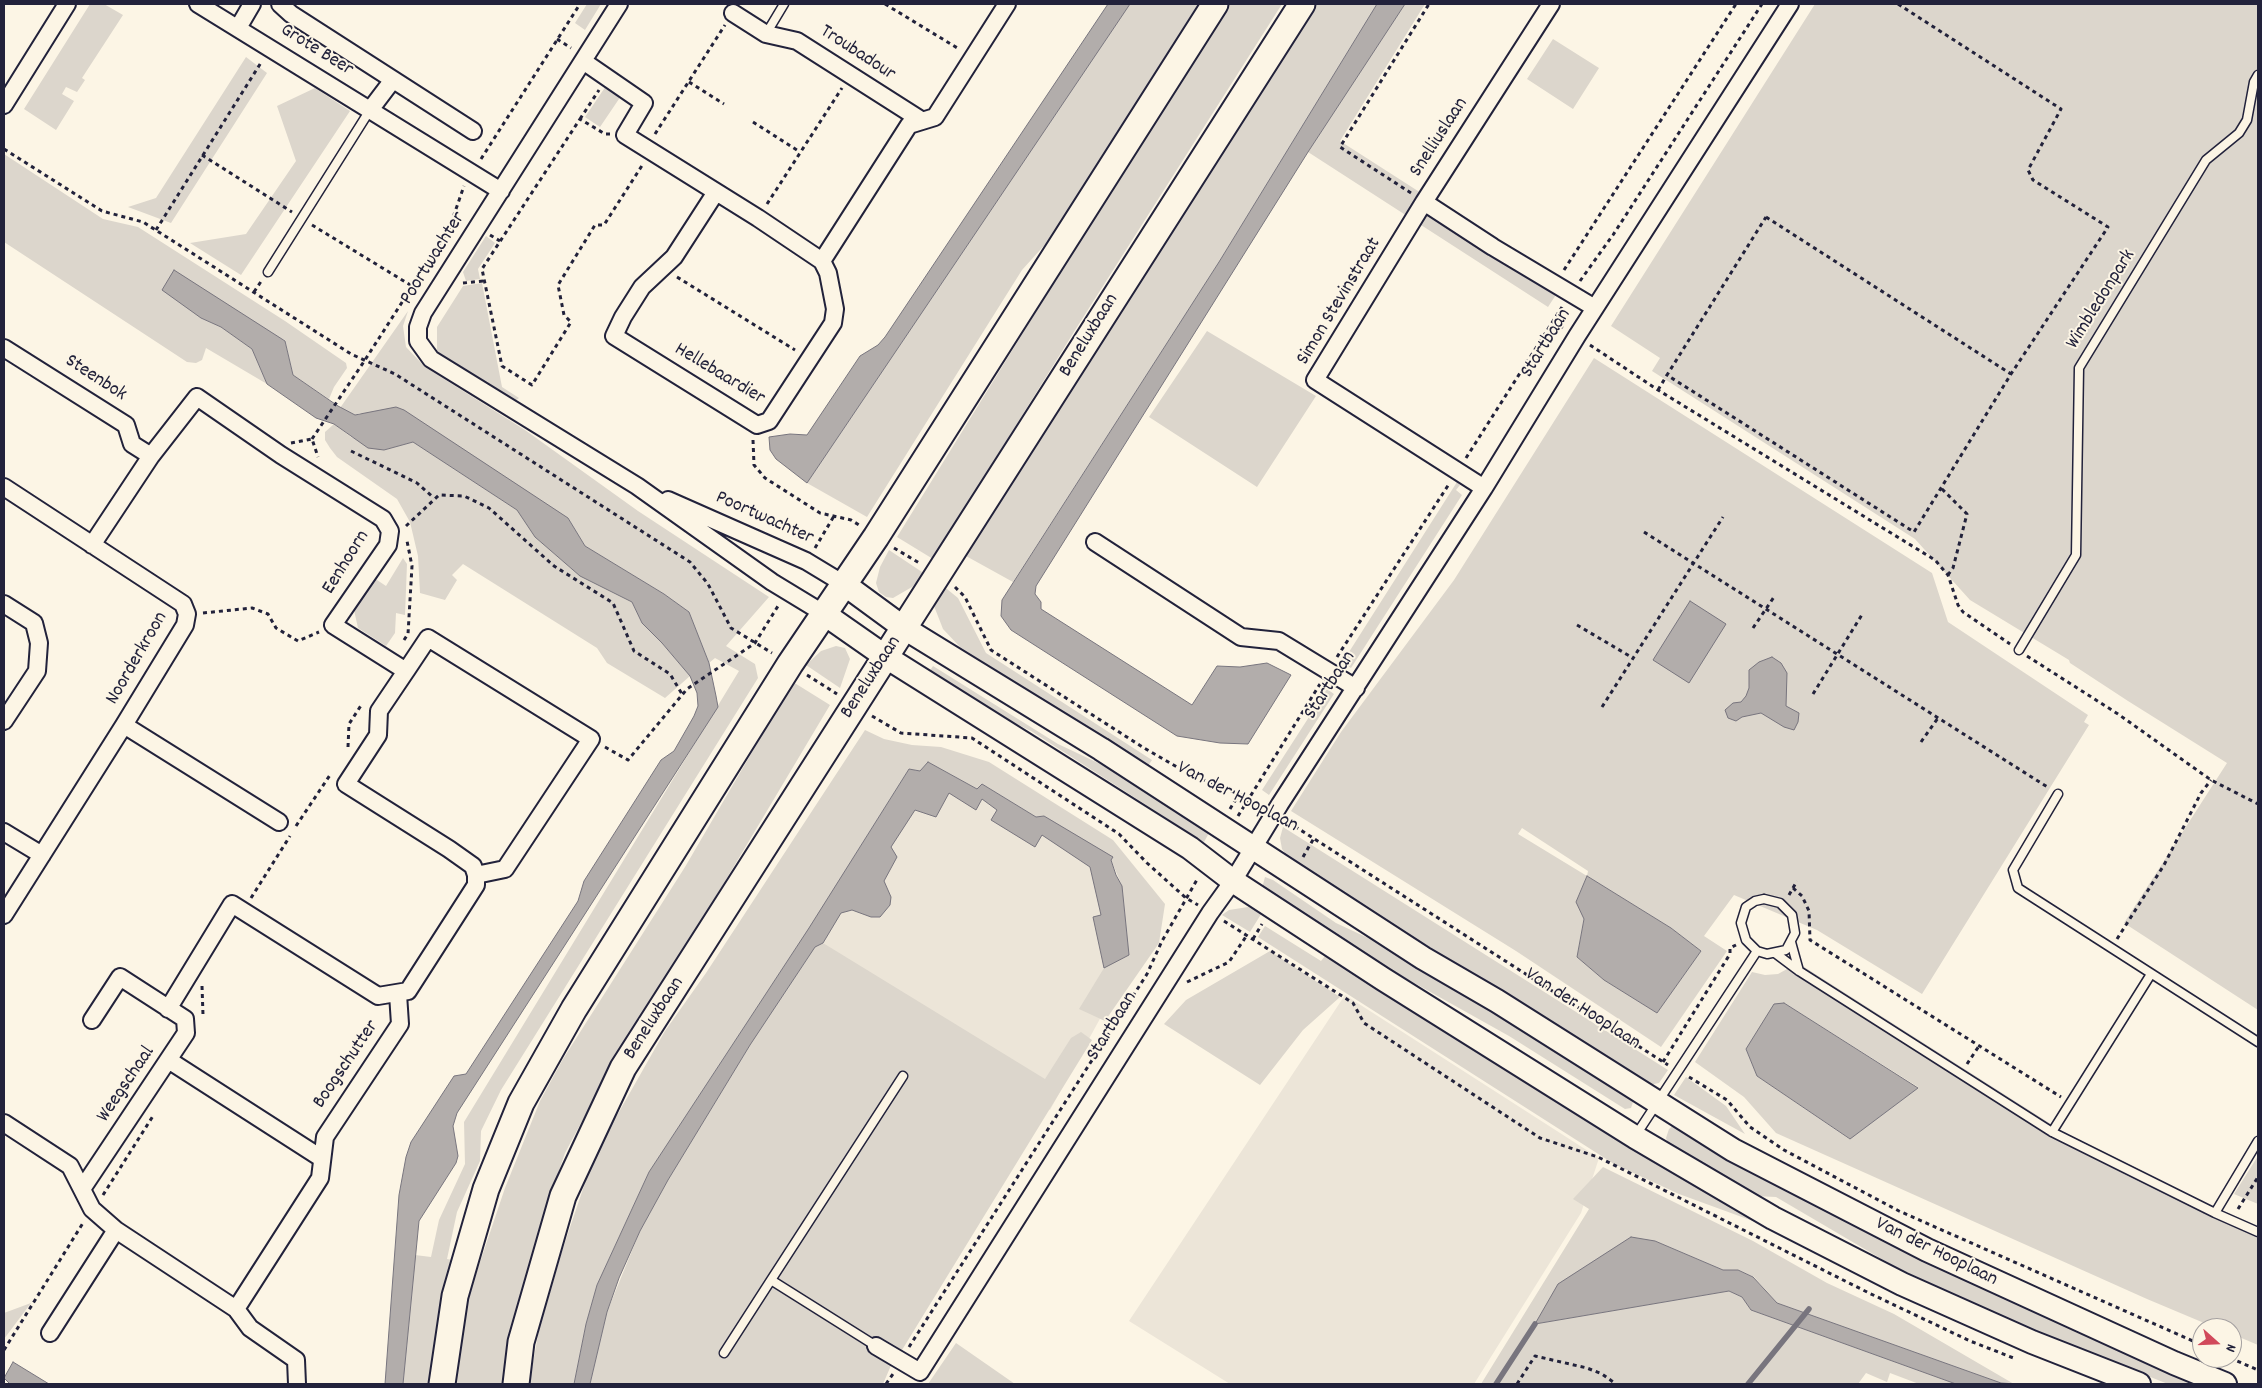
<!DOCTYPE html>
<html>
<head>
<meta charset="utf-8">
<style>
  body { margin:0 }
  #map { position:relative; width:2262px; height:1388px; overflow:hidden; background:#fcf5e5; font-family:Dekko,sans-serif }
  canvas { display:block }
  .frame { position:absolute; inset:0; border:5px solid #22223b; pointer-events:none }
  .north { position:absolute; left:2192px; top:1318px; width:50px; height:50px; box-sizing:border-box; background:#fcf5e5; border:1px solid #a5a1a1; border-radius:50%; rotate:110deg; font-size:14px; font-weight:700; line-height:20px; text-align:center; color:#22223b }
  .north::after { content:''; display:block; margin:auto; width:18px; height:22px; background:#d1495b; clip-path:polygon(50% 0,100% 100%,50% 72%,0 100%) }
</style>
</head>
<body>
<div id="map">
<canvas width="2262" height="1388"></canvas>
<div class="frame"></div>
<div class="north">N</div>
</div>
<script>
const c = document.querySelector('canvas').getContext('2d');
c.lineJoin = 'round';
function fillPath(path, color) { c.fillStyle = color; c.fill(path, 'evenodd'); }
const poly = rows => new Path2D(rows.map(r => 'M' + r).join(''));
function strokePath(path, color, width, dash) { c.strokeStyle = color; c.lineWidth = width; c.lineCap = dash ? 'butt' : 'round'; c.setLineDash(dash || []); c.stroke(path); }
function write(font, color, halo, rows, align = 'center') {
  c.font = font + ' Dekko,sans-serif'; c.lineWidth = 4; c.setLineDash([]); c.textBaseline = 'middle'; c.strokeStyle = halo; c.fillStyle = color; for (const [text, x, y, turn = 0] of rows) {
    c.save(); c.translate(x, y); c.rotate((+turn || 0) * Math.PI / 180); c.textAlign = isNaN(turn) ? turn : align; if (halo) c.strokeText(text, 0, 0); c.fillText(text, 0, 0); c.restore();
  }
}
const built = poly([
  [920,785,1003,797,1159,911,1050,1110,780,935],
  [1345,995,1599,1158,1581,1213,1474,1384,1230,1384,1129,1321]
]);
const green = poly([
  [90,4,104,4,123,15,82,78,85,80,77,92,66,87,62,94,74,101,56,130,24,109],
  [587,4,601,4,585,30,575,23],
  [1130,4,1198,4,1050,239,1022,270,867,517,807,483],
  [1226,4,1282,4,1077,327,933,559,897,537],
  [1313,4,1377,4,1219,262,1013,582,966,556],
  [1405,4,1425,4,1340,141,1563,284,1548,307,1308,152],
  [1815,4,2258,4,2258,1010,2124,923,2227,763,2128,701,2070,663,2069,660,1970,600,1915,539,1652,371,1660,358,1611,326],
  [1553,39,1599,68,1573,109,1527,79],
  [246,57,267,73,171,223,128,207,156,198],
  [606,86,621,96,600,127,585,117],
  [315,88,350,111,241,275,190,243,246,234,296,161,277,106],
  [4,154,103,219,138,227,285,321,346,363,347,368,334,387,329,399,293,375,285,340,201,318,221,327,252,349,267,384,206,348,202,360,196,363,187,362,4,242],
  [486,236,495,243,478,269,480,279,466,281,463,272],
  [482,283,502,387,519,398,515,401,437,351,437,327,463,286],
  [408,311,403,326,406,347,425,367,525,430,638,511,769,597,726,646,755,664,758,678,501,1090,481,1131,480,1161,457,1212,447,1259,457,1261,430,1384,403,1384,415,1255,431,1257,439,1220,465,1164,464,1122,739,671,715,658,709,663,689,612,664,594,585,546,568,518,360,413,355,415,340,408],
  [1207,331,1316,396,1257,487,1149,417],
  [1594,358,1932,573,1948,622,2088,715,2084,722,2089,725,1922,994,1817,930,1734,895,1704,936,1727,951,1661,1047,1516,951,1291,811,1341,732,1454,580],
  [1522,828,1588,871,1587,876,1518,834],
  [1587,876,1671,928,1701,951,1657,1013,1604,980,1577,957,1584,919,1577,902],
  [334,424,351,437,384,450,413,442,517,510,535,537,580,576,632,602,642,623,662,643,690,676,665,698,607,663,597,648,463,564,452,575,457,580,445,600,420,593,418,556,410,522,397,499,337,457,330,448,325,440,325,432],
  [1457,482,1460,485,1456,490,1462,495,1351,668,1342,663],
  [889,550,925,574,912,587,893,598,886,597,879,592,876,583,880,567],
  [403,558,407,564,405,615,396,613,395,633,386,646,358,628,354,610,374,578,386,586],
  [942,585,958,598,986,653,1152,760,1148,766,960,647,943,629,934,606],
  [836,646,845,648,850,659,840,688,806,665,821,651],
  [933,666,1058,744,1113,770,1209,833,1204,842,1031,731,984,708,927,675],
  [793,682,830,705,721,888,615,1059,565,1153,540,1226,511,1344,506,1384,450,1384,462,1323,475,1277,505,1188,540,1101,563,1059,685,867],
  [1327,689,1334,694,1269,795,1262,790],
  [865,730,884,739,912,745,941,747,989,762,1113,840,1165,904,1159,943,1105,1021,1079,1009,1104,968,1129,955,1122,886,1111,860,1044,816,1036,817,982,784,977,789,928,762,920,771,909,769,809,928,649,1172,597,1285,586,1324,574,1384,529,1384,539,1330,563,1248,586,1180,607,1133,665,1031,706,973],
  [1283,827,1668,1070,1659,1083,1649,1085,1290,860,1282,849,1280,838],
  [1265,877,1273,880,1336,923,1411,958,1631,1097,1633,1102,1631,1108,1625,1109,1509,1036,1400,975,1262,888],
  [1248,907,1263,911,1250,932,1222,915,1229,910],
  [1265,926,1321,961,1325,956,1331,959,1335,955,1761,1224,1679,1194,1614,1164,1258,937],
  [823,943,1045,1079,1071,1038,1081,1032,1092,1040,902,1350,884,1339,876,1353,892,1363,883,1384,590,1384,607,1312,640,1231,668,1180,750,1045,815,947],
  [1270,951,1340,997,1303,1030,1260,1085,1164,1024,1186,1000],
  [1798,963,2120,1168,2258,1230,2258,1345,2232,1334,2232,1328,2216,1328,2147,1299,1776,1133,1744,1097,1695,1062,1752,972,1765,975,1778,974],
  [1784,1003,1918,1087,1918,1088,1849,1139,1757,1076,1746,1049],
  [1686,1077,1726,1106,1745,1134,1674,1095],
  [1676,1123,2207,1384,2168,1384,2050,1337,1897,1268,1776,1197,1754,1196,1668,1144,1666,1138,1669,1129],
  [2258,1156,2258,1204,2234,1194],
  [1603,1167,1753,1241,1827,1283,1894,1314,2014,1384,2001,1383,1777,1303,1754,1277,1738,1270,1723,1270,1655,1241,1535,1324,1729,1291,1742,1297,1751,1310,1956,1384,1919,1384,1890,1373,1887,1382,1866,1373,1858,1384,1481,1384,1589,1209,1573,1199],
  [31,1303,4,1339,4,1313],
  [956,1343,1015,1384,928,1384]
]);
const water = poly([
  [1108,4,1130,4,807,483,776,459,770,450,769,437,790,434,807,435,860,356,878,345,885,337,1108,4],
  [1377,4,1405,4,1308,152,1036,586,1035,594,1041,602,1041,609,1192,705,1217,666,1240,667,1267,663,1291,675,1248,744,1220,743,1177,736,1011,630,1001,616,1002,600,1219,262,1377,4],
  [174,270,285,341,293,375,338,406,355,415,396,407,404,410,568,518,585,546,664,594,689,612,709,663,716,696,718,707,457,1113,453,1126,458,1156,456,1163,419,1221,403,1384,385,1384,399,1195,406,1157,411,1142,454,1076,466,1074,578,901,584,881,661,760,674,751,694,716,698,706,697,693,690,676,662,643,642,623,632,602,580,576,535,537,517,510,413,442,384,450,368,448,334,424,316,418,267,384,252,349,221,327,201,318,162,290,174,270],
  [1690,601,1726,624,1689,683,1653,660,1690,601],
  [1772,657,1781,663,1787,673,1786,706,1799,713,1798,722,1794,730,1784,727,1761,713,1742,717,1736,721,1728,718,1725,710,1733,703,1741,702,1746,696,1749,688,1749,670,1759,662,1772,657],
  [928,762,977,789,982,784,1036,817,1044,816,1113,857,1111,860,1116,875,1122,886,1129,955,1104,968,1093,917,1101,915,1090,867,1042,835,1035,847,991,820,997,810,982,799,976,810,949,793,936,817,915,810,891,847,897,857,884,881,891,897,890,905,880,917,871,917,852,910,841,913,823,943,815,947,750,1045,668,1180,640,1231,619,1278,607,1312,590,1384,574,1384,586,1324,597,1285,649,1172,809,928,909,769,920,771,928,762],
  [1587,876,1671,928,1701,951,1657,1013,1604,980,1577,957,1584,919,1576,902,1587,876],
  [1784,1003,1918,1088,1850,1139,1757,1076,1746,1049,1774,1004,1784,1003],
  [1631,1237,1655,1241,1723,1270,1738,1270,1753,1277,1777,1303,2001,1383,2016,1384,1956,1384,1751,1310,1742,1297,1729,1291,1535,1324,1558,1284,1631,1237],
  [13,1362,49,1384,10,1384,4,1378,13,1362]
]);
const stream = poly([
  [1496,1384,1535,1324],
  [1748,1384,1809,1309]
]);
const path = poly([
  [885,4,959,49],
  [1898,4,2061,109,2028,170,2033,180,2108,227,2011,374],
  [557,39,571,48],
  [689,82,724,104],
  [580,119,599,90],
  [753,122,800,152],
  [610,134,605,134,580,119,482,269,502,366,532,385,571,322,564,315,558,285,595,225,604,225,643,164],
  [655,134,725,25],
  [4,149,102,211,143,222,351,354,395,374,690,562,708,584,731,628,772,653],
  [202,155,292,212],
  [481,159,580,4],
  [1411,193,1340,147,1429,4],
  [767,204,842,88],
  [1766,217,2011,374,1914,532,1667,375,1766,217],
  [312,225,412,286],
  [156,230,262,61],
  [490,235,500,241],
  [1564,270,1736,4],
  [677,277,795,350],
  [1580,281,1613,235,1762,4],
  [463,283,484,281],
  [254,292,262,280],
  [1553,321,1563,328],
  [1590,345,1658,390,1935,560,1948,575,1958,605,1963,612,2010,644],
  [1658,390,1667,375],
  [312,439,365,360,449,229,464,186],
  [753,440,754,465,765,478,820,513,851,520,859,525],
  [291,443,312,439,318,457],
  [351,451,417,483,434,498],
  [1466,458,1562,307],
  [1942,489,1967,514,1953,568,1948,575],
  [406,526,439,495,464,496,489,508,554,566,613,603,634,651,670,674,682,694],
  [1644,532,2049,788],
  [815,548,834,516],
  [894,548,921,564],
  [955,587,965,597,991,650,1144,748,1189,774,1239,794,1261,806],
  [203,613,252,608,268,614,276,628,298,641,319,632],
  [1577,625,1633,658],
  [1753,628,1774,597],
  [404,640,408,634,412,566,407,541],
  [2027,656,2118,714,2211,780,2258,804],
  [1337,657,1449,484],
  [807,675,837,694],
  [1813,694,1863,613],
  [1602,707,1723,517],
  [872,716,901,733,972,738,1119,834,1147,863,1186,898,1198,905],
  [1921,742,1938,718],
  [348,747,349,724,362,704],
  [605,747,628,760,687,689,755,643,778,606],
  [1230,809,1239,794],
  [1238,816,1320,684],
  [1288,822,1668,1065],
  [296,826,330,775],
  [1303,857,1314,838],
  [1793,888,1802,896,1809,911,1810,940,2061,1097],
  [1789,895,1797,881],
  [251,898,290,836],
  [1224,921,1353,1003,1364,1023,1540,1138,1598,1157,1869,1293,1970,1341,2016,1359],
  [1253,939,1262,924],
  [2117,939,2164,865,2201,793,2211,780],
  [1187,982,1229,962,1247,935],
  [202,986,203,1015],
  [1663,1062,1730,954,1730,948,1736,945],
  [1967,1064,1979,1046],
  [1689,1077,1727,1100,1750,1127,1784,1150,1899,1211,2202,1345],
  [103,1195,153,1116],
  [2238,1209,2258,1177],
  [909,1347,1147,974,1162,941,1198,878],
  [4,1350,83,1223],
  [2230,1358,2258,1370],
  [886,1384,893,1374],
  [1517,1384,1535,1356,1587,1368,1602,1374,1616,1384]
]);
const lane = poly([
  [766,34,784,4],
  [268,272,370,110],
  [2019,650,2076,555,2079,368,2206,160,2239,133,2247,120,2254,82,2258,75],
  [2058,794,2013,870,2018,888,2258,1042],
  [1764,899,1780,903,1792,915,1795,933,1786,950,1767,954,1757,951,1746,940,1741,923,1746,907,1755,901,1764,899],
  [1791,942,1799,971],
  [1775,953,1799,971,2052,1132,2215,1213,2258,1232],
  [2052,1132,2151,974],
  [1636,1135,1757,951],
  [2215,1213,2258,1141],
  [771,1280,903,1076],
  [724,1353,771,1280,876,1346]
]);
const street = poly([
  [198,4,501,191],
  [280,4,291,14,473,131],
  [619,4,423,313,418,327,418,341,431,359,637,486,772,582,823,613],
  [1551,4,1424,202,1493,247,1595,308],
  [733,13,766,34,797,41,921,120],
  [238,28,252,4],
  [583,61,644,103,625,135,758,218,822,261,828,273,835,309,833,323,769,421,757,425,614,336,623,317,642,287,674,257,716,192],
  [4,105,67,4],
  [370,110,392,81],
  [1424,202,1315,380,1484,488],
  [822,261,909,125,935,117,1007,4],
  [4,348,126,425,132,444,151,456],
  [4,487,183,604,187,614,185,625,124,725,4,915],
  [668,500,806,561,844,584],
  [1095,542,1241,637,1279,641,1356,688],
  [92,545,151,456,197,397,281,455,383,519,390,531,388,545,333,625,406,671,428,638,591,739,505,869,476,875,476,885,408,991,378,996,232,904,168,1009],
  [4,604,34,623,39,643,37,671,4,721],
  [406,671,379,711,378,735,346,784,449,849,473,866,476,875],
  [124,725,279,822],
  [4,832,42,855],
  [170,1061,321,1158],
  [4,1123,70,1166,92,1209,116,1230,236,1309,250,1328,296,1360,297,1384],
  [82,1189,186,1033,185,1019,120,977,92,1020],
  [236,1309,320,1178,325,1137,400,1024,398,994],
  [50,1333,116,1230],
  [876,1346,920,1372,1210,913,1233,881,1280,804,1484,488,1577,336,1790,4]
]);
const secondary = poly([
  [844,584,904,628,1101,749,1423,958,1497,1001,1733,1150,1927,1250,2174,1363,2225,1384],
  [823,613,886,657,1190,848,1233,881,1383,979,1635,1137,1773,1218,1902,1284,2032,1342,2139,1384]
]);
const primary = poly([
  [442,1384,455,1296,486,1189,521,1103,574,1009,790,664,876,537,1215,4],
  [516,1384,521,1342,563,1196,623,1068,1302,4]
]);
const streetNames = [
  ["Grote Beer",316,51,32],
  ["Troubadour",857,54,33],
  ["Snelliuslaan",1440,138,-57],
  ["Poortwachter",434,259,-58],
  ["Wimbledonpark",2102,300,-58],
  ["Simon Stevinstraat",1340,302,-59],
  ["Beneluxbaan",1090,336,-58],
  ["Startbaan",1547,344,-58],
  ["Hellebaardier",719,375,31],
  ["Steenbok",95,379,33],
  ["Poortwachter",764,519,24],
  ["Eenhoorn",347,563,-58],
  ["Noorderkroon",138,659,-60],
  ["Beneluxbaan",872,678,-57],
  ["Startbaan",1331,686,-57],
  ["Van der Hooplaan",1237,798,27],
  ["Van der Hooplaan",1582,1010,33],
  ["Beneluxbaan",655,1019,-57],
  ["Startbaan",1113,1027,-58],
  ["Boogschutter",347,1065,-56],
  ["Weegschaal",127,1085,-56],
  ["Van der Hooplaan",1936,1253,26]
];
fillPath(built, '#ece5d8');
fillPath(green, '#dcd6cc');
fillPath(water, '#b2adab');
strokePath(water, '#78757e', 1);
strokePath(stream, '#78757e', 5.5);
strokePath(lane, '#22223b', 11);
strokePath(street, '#22223b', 20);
strokePath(secondary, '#22223b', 26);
strokePath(primary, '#22223b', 29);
strokePath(path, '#22223b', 3, [4, 4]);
strokePath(lane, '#fcf5e5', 8);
strokePath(street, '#fcf5e5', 16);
strokePath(secondary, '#fcf5e5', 22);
strokePath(primary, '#fcf5e5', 25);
write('20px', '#22223b', '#fcf5e5', streetNames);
</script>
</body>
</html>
